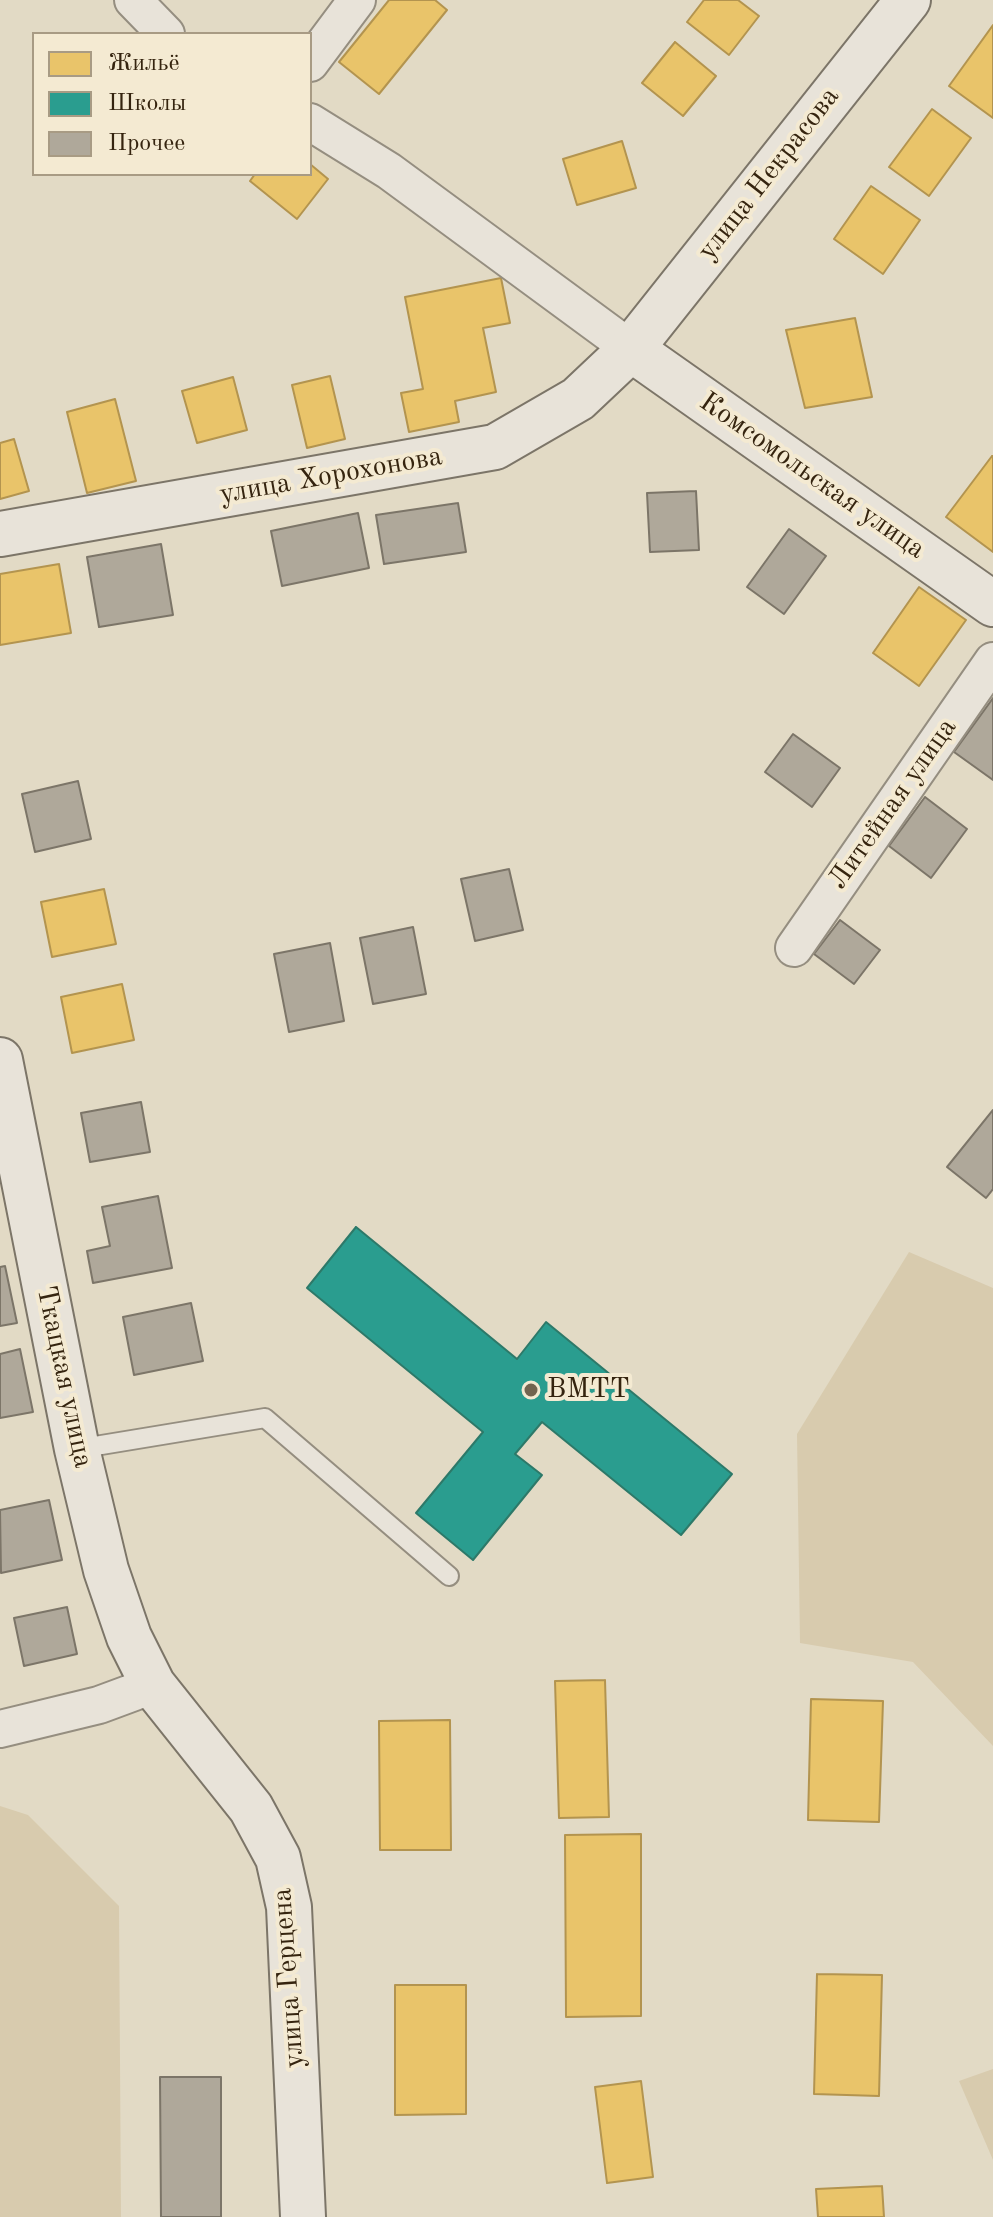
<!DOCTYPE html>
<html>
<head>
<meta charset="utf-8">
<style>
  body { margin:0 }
  #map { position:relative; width:993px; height:2217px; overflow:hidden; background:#e2dac5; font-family:"Old Standard TT",serif }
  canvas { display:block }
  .legend { position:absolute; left:32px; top:32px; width:280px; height:144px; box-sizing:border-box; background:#f4ead2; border:2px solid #a89b84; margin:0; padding:10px 14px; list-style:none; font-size:24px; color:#35240f }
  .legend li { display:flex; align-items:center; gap:16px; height:40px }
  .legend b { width:40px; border:2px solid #a89b84 }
</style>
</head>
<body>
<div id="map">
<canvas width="993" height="2217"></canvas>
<ul class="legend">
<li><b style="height:22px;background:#e9c46a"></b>Жильё</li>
<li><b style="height:22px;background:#2a9d8f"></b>Школы</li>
<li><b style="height:22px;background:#afa89a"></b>Прочее</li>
</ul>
</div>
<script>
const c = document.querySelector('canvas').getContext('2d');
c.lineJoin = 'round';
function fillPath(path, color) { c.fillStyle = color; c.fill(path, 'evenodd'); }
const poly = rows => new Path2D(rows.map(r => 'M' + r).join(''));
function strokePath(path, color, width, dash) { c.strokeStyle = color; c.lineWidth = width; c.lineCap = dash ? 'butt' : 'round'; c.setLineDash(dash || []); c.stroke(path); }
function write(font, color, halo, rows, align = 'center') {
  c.font = font + ' "Old Standard TT",serif'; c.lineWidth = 8; c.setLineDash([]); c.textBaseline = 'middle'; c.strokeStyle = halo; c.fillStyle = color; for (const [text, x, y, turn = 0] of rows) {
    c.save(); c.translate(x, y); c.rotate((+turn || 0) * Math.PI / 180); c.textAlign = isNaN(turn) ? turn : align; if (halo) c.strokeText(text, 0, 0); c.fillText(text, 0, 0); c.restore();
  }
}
const green = poly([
  [909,1252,993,1288,993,1746,913,1662,800,1643,797,1434],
  [0,1806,28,1815,119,1906,121,2217,0,2217],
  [993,2069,993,2160,959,2081]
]);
const homes = poly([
  [389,0,435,0,447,10,379,94,339,62,389,0],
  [704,0,738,0,759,16,729,55,687,22,704,0],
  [993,25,993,118,949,86,993,25],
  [675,42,716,76,683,116,642,83,675,42],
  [932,109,971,138,929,196,889,167,932,109],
  [622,141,636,188,577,205,563,159,622,141],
  [310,164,328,179,297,219,250,181,255,174,310,174,310,164],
  [871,186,920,220,883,274,834,239,871,186],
  [501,278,510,323,483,328,496,392,455,401,459,422,409,432,401,393,423,389,405,297,501,278],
  [855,318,872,397,805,408,786,330,855,318],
  [330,376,345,439,307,448,292,385,330,376],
  [233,377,247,430,197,443,182,391,233,377],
  [115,399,136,481,87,493,67,412,115,399],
  [14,439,29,491,0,499,0,443,14,439],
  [992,456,993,456,993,552,946,517,992,456],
  [59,564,71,633,0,645,0,574,59,564],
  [919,587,966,620,919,686,873,653,919,587],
  [104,889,116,944,52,957,41,902,104,889],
  [122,984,134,1040,72,1053,61,997,122,984],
  [605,1680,609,1817,559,1818,555,1681,605,1680],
  [811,1699,883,1701,879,1822,808,1820,811,1699],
  [450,1720,451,1850,380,1850,379,1721,450,1720],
  [641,1834,641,2016,566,2017,565,1835,641,1834],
  [817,1974,882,1975,879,2096,814,2094,817,1974],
  [395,1985,466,1985,466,2114,395,2115,395,1985],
  [641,2081,653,2177,607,2183,595,2087,641,2081],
  [882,2186,884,2217,818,2217,816,2189,882,2186]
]);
const schools = poly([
  [356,1227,517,1359,546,1322,732,1474,681,1535,542,1422,515,1454,542,1475,473,1560,416,1513,483,1432,307,1288,356,1227]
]);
const building = poly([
  [696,491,699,550,650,552,647,493,696,491],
  [458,503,466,552,384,564,376,515,458,503],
  [358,513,369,568,282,586,271,531,358,513],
  [789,529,826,556,784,614,747,587,789,529],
  [161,544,173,615,99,627,87,557,161,544],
  [993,698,993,780,954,752,993,698],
  [793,734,840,768,812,807,765,772,793,734],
  [78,781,91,839,35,852,22,794,78,781],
  [925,797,967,829,931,878,889,846,925,797],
  [509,869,523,930,475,941,461,879,509,869],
  [840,920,880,950,854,984,814,954,840,920],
  [413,927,426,994,373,1004,360,938,413,927],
  [330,943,344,1021,289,1032,274,954,330,943],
  [141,1102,150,1152,90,1162,81,1113,141,1102],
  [993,1110,993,1189,986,1198,947,1167,993,1110],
  [158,1196,172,1268,93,1283,87,1251,110,1246,102,1207,158,1196],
  [5,1266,17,1323,0,1326,0,1267,5,1266],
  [191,1303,203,1361,134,1375,123,1317,191,1303],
  [20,1349,33,1412,0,1418,0,1354,20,1349],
  [49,1500,62,1560,1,1573,0,1510,49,1500],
  [67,1607,77,1654,24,1666,14,1618,67,1607],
  [160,2077,221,2077,221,2217,161,2217,160,2077]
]);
const lane = poly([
  [77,1449,265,1418,449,1576]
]);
const street = poly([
  [133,0,166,34],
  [310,63,357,0],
  [310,122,389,171,631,349],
  [794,948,993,661],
  [0,1729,99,1705,153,1685]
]);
const secondary = poly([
  [631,349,993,604],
  [0,534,495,447,578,399,631,349,908,0],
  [0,1060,77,1449,106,1570,129,1637,153,1685,251,1808,278,1858,289,1907,303,2217]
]);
const markers = [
  [531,1390,8,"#72644f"]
];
const streetNames = [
  ["улица Некрасова",769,174,-52],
  ["улица Хорохонова",331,476,-10],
  ["Комсомольская улица",812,476,35],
  ["Литейная улица",893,804,-55],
  ["Ткацкая улица",64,1377,78],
  ["улица Герцена",289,1978,-94]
];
const poiNames = [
  ["ВМТТ",547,1390]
];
fillPath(green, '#d8cbae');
fillPath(homes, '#e9c46a');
strokePath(homes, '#b3944f', 2);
fillPath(schools, '#2a9d8f');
strokePath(schools, '#2d7969', 2);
fillPath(building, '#afa89a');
strokePath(building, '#7c7568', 2);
strokePath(lane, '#958e80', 22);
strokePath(street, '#958e80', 40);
strokePath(secondary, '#7c7568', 48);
strokePath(lane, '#e8e3d9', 18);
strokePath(street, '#e8e3d9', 36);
strokePath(secondary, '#e8e3d9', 44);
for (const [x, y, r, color] of markers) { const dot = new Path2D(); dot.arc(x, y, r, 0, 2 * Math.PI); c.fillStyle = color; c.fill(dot); strokePath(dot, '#f4ead2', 3); }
write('28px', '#35240f', '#f4ead2', streetNames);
write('28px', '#35240f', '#f4ead2', poiNames, 'left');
</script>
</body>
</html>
